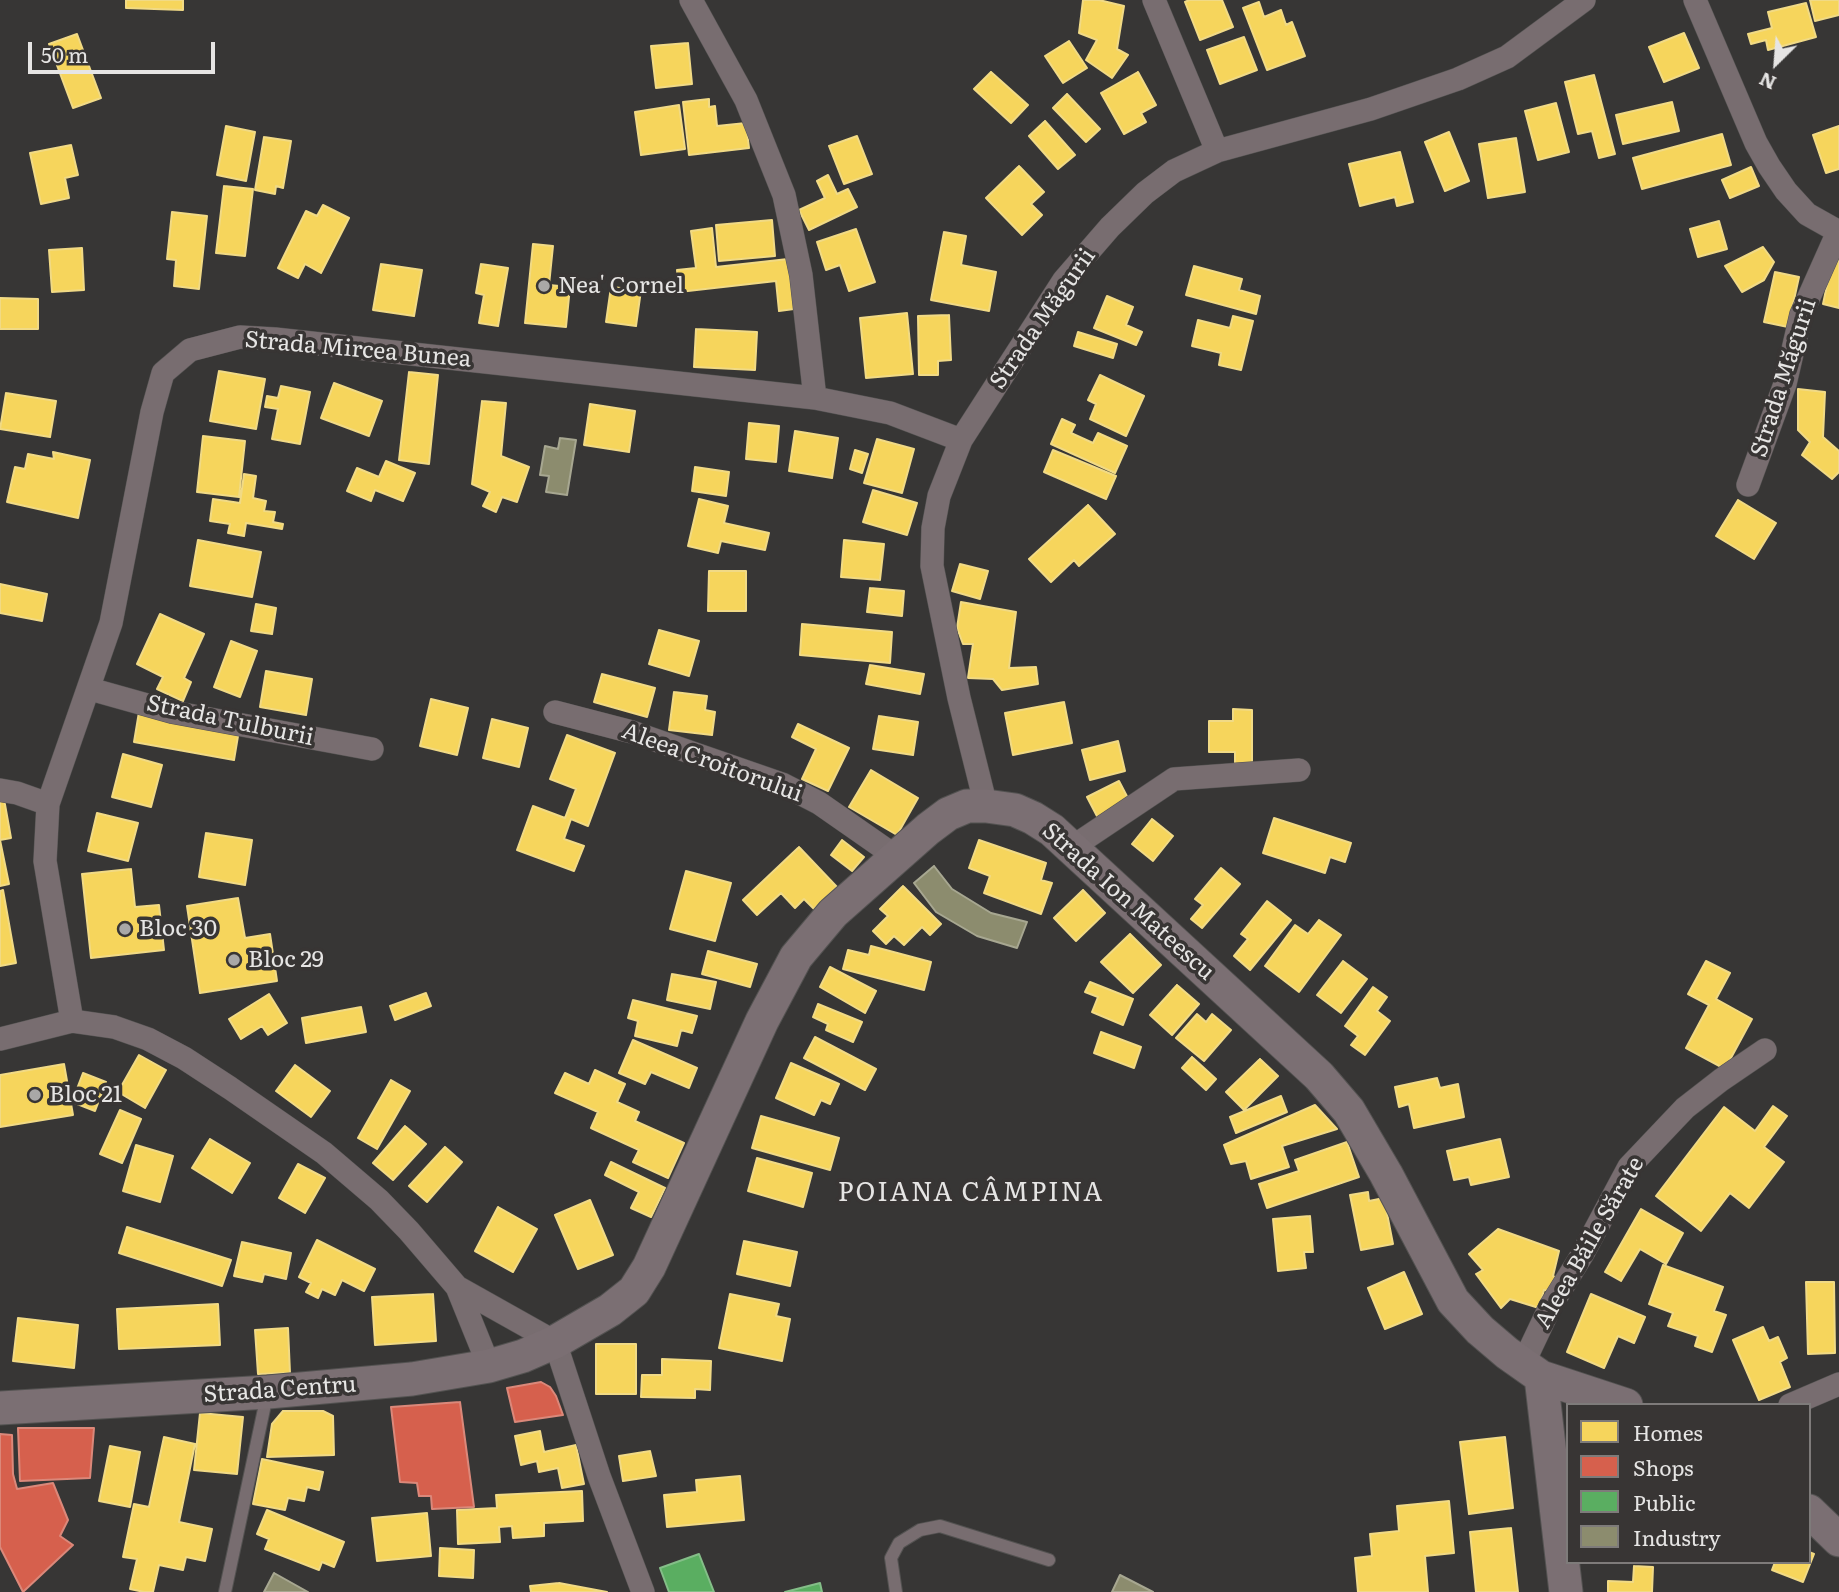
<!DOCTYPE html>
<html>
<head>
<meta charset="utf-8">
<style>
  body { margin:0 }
  #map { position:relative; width:1839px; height:1592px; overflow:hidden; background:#373635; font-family:Literata,serif }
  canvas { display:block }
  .legend { position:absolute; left:1566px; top:1403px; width:245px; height:161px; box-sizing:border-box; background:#383534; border:2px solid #7e7b7a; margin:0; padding:9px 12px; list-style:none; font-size:21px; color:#e6e5e4 }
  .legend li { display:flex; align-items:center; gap:14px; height:35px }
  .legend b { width:35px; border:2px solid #7e7b7a }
  .north { position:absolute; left:1741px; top:28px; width:70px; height:70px; -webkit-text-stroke:5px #383534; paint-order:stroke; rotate:205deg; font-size:19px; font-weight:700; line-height:28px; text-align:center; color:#e6e5e4 }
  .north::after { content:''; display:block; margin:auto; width:24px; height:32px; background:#e6e5e4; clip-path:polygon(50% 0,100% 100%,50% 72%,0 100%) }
  .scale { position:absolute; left:28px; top:42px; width:187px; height:32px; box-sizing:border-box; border:4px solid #e6e5e4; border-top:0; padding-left:9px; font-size:21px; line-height:24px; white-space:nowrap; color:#e6e5e4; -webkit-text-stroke:5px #383534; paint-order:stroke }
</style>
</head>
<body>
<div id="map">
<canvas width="1839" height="1592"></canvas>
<ul class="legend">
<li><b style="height:19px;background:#f6d55c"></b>Homes</li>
<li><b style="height:19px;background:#d6604d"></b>Shops</li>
<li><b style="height:19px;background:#5aae61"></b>Public</li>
<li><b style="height:19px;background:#8c8c6e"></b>Industry</li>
</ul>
<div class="north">N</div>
<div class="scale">50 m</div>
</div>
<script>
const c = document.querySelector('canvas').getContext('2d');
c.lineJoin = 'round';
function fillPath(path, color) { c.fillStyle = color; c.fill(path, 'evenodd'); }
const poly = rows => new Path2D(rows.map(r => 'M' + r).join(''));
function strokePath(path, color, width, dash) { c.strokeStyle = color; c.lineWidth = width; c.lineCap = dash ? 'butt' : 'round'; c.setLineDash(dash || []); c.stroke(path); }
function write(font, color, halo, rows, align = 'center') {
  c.font = font + ' Literata,serif'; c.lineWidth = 7; c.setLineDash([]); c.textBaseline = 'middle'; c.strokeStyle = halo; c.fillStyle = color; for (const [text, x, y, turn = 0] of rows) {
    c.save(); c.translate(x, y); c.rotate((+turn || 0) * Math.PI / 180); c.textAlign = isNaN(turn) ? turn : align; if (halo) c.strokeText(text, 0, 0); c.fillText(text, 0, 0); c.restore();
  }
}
const homes = poly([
  [126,0,183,0,183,10,126,8,126,0],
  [1083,0,1099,0,1124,6,1117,49,1128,55,1112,78,1086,60,1097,40,1079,33,1083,0],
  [1189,0,1222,0,1233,27,1200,40,1185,2,1189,0],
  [1810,0,1839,0,1839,15,1815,21,1810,0],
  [1259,2,1264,17,1281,10,1286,25,1292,22,1305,56,1267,70,1243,8,1259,2],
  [1806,3,1816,37,1768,50,1766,40,1751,44,1748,34,1772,28,1768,12,1806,3],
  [1684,33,1699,68,1664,82,1649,47,1684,33],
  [77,34,101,98,73,108,49,44,77,34],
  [1244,37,1257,70,1220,84,1207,50,1244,37],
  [1069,41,1087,68,1063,83,1045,56,1069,41],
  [688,43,692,84,656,88,651,46,688,43],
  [991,72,1028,105,1011,123,974,89,991,72],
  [1138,72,1156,105,1141,113,1146,122,1124,134,1101,93,1138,72],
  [1594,75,1615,154,1599,158,1592,131,1578,134,1565,82,1594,75],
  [1067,94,1100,129,1086,142,1053,108,1067,94],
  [709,99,709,107,715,106,717,126,746,123,749,148,689,155,683,102,709,99],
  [1672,102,1679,131,1623,144,1616,115,1672,102],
  [1556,103,1569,152,1538,160,1525,111,1556,103],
  [679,105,685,149,641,155,635,112,679,105],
  [1045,121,1075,155,1058,169,1029,136,1045,121],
  [226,126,255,132,246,181,217,175,226,126],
  [1839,126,1839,169,1826,173,1813,135,1839,126],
  [1449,132,1469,181,1445,191,1425,142,1449,132],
  [1722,134,1731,165,1642,189,1633,158,1722,134],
  [857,136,872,174,844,184,829,146,857,136],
  [264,137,291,141,283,188,276,186,275,194,255,190,264,137],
  [1516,138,1525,192,1488,198,1479,144,1516,138],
  [71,145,78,175,65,178,69,198,41,204,30,153,71,145],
  [1400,152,1413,202,1397,206,1395,197,1360,206,1349,164,1400,152],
  [1019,166,1044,192,1031,204,1042,215,1022,235,986,198,1019,166],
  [1751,167,1759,186,1730,198,1722,180,1751,167],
  [828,175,837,194,848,189,857,207,809,230,799,210,825,198,817,181,828,175],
  [224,186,253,189,245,256,216,253,224,186],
  [323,205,349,218,321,273,305,264,298,278,278,268,306,211,317,216,323,205],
  [172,212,207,216,199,289,174,286,176,260,167,259,172,212],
  [772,220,775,256,719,261,716,225,772,220],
  [1719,221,1727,249,1698,257,1690,229,1719,221],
  [712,228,716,267,788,259,794,309,779,311,776,281,679,292,677,270,696,268,691,231,712,228],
  [856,229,875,282,849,291,840,265,826,270,817,242,856,229],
  [944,232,966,236,961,265,996,272,989,311,931,300,944,232],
  [533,244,553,246,549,285,570,287,566,327,525,323,533,244],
  [1763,247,1774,262,1764,280,1742,292,1725,266,1763,247],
  [82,248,84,290,52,292,49,250,82,248],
  [1834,252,1839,253,1839,308,1823,304,1834,252],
  [381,264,422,270,414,316,373,310,381,264],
  [481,264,508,268,498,326,479,323,484,295,476,293,481,264],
  [1194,266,1242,279,1239,290,1260,296,1256,314,1186,295,1194,266],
  [1775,272,1799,277,1788,327,1764,322,1775,272],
  [611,287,641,290,636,326,606,322,611,287],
  [1107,296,1133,307,1126,325,1142,332,1136,345,1094,328,1107,296],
  [0,298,38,299,38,329,0,329,0,298],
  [907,313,913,374,866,378,860,318,907,313],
  [949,315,951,360,938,361,938,375,919,375,918,316,949,315],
  [1233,316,1253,321,1241,370,1219,365,1221,353,1192,346,1198,320,1230,328,1233,316],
  [696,329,757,332,755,370,694,367,696,329],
  [1078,332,1117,344,1113,358,1074,346,1078,332],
  [219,371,265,379,256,429,210,421,219,371],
  [409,372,438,375,429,464,399,460,409,372],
  [1100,375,1144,396,1126,436,1090,419,1096,404,1088,400,1100,375],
  [334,383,382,401,369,436,321,418,334,383],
  [281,386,310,392,300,444,272,439,278,409,265,407,267,396,278,398,281,386],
  [1798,389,1825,392,1823,437,1839,451,1839,472,1832,479,1802,455,1810,442,1798,430,1798,389],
  [6,393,56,401,50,437,0,429,6,393],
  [482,401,506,403,501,456,529,467,517,502,502,497,496,512,483,506,490,492,472,484,482,401],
  [590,404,635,411,629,452,584,445,590,404],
  [1062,419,1075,425,1071,433,1093,443,1098,433,1127,446,1115,473,1051,444,1062,419],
  [749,423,779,426,776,462,746,459,749,423],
  [795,431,838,438,832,478,789,471,795,431],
  [203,436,245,441,239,497,197,492,203,436],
  [877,439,914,449,902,493,864,483,877,439],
  [855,450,868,454,862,473,850,469,855,450],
  [1053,450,1116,476,1106,499,1044,472,1053,450],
  [53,452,90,460,78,518,7,502,15,467,25,469,28,454,54,459,53,452],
  [386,461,415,473,403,501,375,490,371,501,347,491,357,468,379,477,386,461],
  [695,467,729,472,726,496,692,491,695,467],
  [244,474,256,476,253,498,266,501,264,511,275,512,273,522,283,524,282,529,246,523,244,536,228,533,230,524,210,521,213,499,240,503,244,474],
  [873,490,917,503,907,535,863,522,873,490],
  [699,499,728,506,724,523,769,533,765,550,721,541,718,553,688,546,699,499],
  [1738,500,1776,523,1754,559,1716,536,1738,500],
  [1088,505,1115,534,1079,566,1074,560,1051,582,1029,559,1088,505],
  [198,540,261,552,252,597,190,586,198,540],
  [844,540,884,544,880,580,841,577,844,540],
  [960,564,988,571,980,599,952,591,960,564],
  [709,571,746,571,746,611,708,611,709,571],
  [0,584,47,594,42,621,0,613,0,584],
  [870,588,904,591,902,616,867,612,870,588],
  [961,602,1016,612,1009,668,1036,667,1038,684,1002,690,993,679,968,678,973,644,963,644,957,628,961,602],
  [256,604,276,608,272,634,251,631,256,604],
  [160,614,204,634,184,678,191,682,183,701,157,689,163,677,137,664,160,614],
  [802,624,892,632,890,663,800,655,802,624],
  [659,630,699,641,689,676,649,664,659,630],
  [231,641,257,651,240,697,214,687,231,641],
  [870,665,924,674,920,694,866,684,870,665],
  [266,671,312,679,306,715,260,707,266,671],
  [602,674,655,688,647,717,594,702,602,674],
  [674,692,707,696,705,710,715,712,712,735,669,730,674,692],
  [431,699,468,708,457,755,420,746,431,699],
  [1064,702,1072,743,1013,755,1005,713,1064,702],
  [1233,709,1252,710,1252,766,1235,766,1235,752,1209,752,1209,721,1233,721,1233,709],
  [139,712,239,730,234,760,134,742,139,712],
  [879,716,918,722,913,755,873,749,879,716],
  [492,719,528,728,519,767,483,758,492,719],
  [798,724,849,748,828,791,802,779,816,749,792,737,798,724],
  [567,735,615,753,588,826,571,819,564,839,584,846,574,871,517,850,533,806,565,818,576,789,550,779,567,735],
  [1118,741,1125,771,1090,780,1082,750,1118,741],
  [123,754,162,765,151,807,112,797,123,754],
  [871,770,918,798,897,835,849,807,871,770],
  [1119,781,1131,804,1099,820,1087,797,1119,781],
  [4,799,11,838,0,840,9,884,0,886,0,800,4,799],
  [97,813,138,823,128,861,88,851,97,813],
  [1274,818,1351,843,1345,862,1330,857,1325,873,1263,853,1274,818],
  [1152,819,1173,836,1153,861,1132,844,1152,819],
  [206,833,252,840,245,885,199,877,206,833],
  [842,840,864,857,852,871,831,855,842,840],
  [979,840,1046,863,1041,880,1052,883,1041,914,984,893,990,876,969,868,979,840],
  [799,847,837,887,814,909,804,899,795,908,781,893,757,915,743,900,799,847],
  [1221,868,1240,884,1202,928,1191,919,1203,905,1195,899,1221,868],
  [131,869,135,907,159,905,164,950,91,958,82,874,131,869],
  [686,871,731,883,715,941,670,929,686,871],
  [903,886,941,924,930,935,922,927,904,945,894,936,886,944,873,931,888,916,880,909,903,886],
  [3,890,16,963,0,966,0,891,3,890],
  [1083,890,1105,913,1076,941,1054,918,1083,890],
  [238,898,245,938,270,934,277,981,200,993,187,906,238,898],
  [1267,901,1291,920,1250,970,1234,956,1248,939,1241,934,1267,901],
  [1319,920,1341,935,1299,992,1265,966,1295,925,1308,934,1319,920],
  [1130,934,1161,965,1133,993,1101,962,1130,934],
  [871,946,931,962,924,990,843,969,848,950,869,955,871,946],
  [708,951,757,964,750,987,702,974,708,951],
  [1343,961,1367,979,1341,1013,1317,995,1343,961],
  [1706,961,1730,973,1716,999,1752,1019,1725,1069,1686,1048,1709,1005,1688,994,1706,961],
  [830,967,876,991,865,1013,820,987,830,967],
  [672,974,716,982,710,1009,667,1000,672,974],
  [1090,982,1133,999,1123,1025,1092,1012,1098,997,1085,992,1090,982],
  [1177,985,1199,1004,1172,1035,1150,1015,1177,985],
  [1373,987,1387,997,1377,1011,1390,1021,1365,1055,1351,1045,1358,1036,1345,1026,1373,987],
  [426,993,431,1006,395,1020,390,1006,426,993],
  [269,994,287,1023,268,1035,262,1026,241,1039,229,1019,269,994],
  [633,1000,697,1016,692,1033,681,1030,677,1046,635,1036,638,1021,628,1018,633,1000],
  [818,1004,862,1022,853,1042,826,1030,828,1024,813,1017,818,1004],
  [361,1007,366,1032,306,1043,302,1018,361,1007],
  [1197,1014,1206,1022,1212,1014,1231,1030,1204,1061,1176,1038,1197,1014],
  [1101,1032,1141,1047,1134,1068,1094,1053,1101,1032],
  [815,1037,876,1069,865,1090,804,1058,815,1037],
  [633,1040,697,1068,689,1088,651,1072,645,1084,619,1073,633,1040],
  [139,1055,166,1070,145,1108,118,1092,139,1055],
  [1192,1057,1216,1079,1206,1090,1182,1068,1192,1057],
  [1260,1059,1278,1076,1244,1110,1226,1092,1260,1059],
  [791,1063,839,1084,830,1104,821,1100,814,1115,776,1098,791,1063],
  [64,1064,73,1115,0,1127,0,1075,64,1064],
  [295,1065,330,1091,311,1117,276,1091,295,1065],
  [595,1070,625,1084,617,1102,639,1112,635,1121,684,1143,668,1178,633,1162,639,1150,591,1128,598,1112,555,1093,565,1073,589,1084,595,1070],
  [83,1073,106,1082,95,1111,72,1102,83,1073],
  [1437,1078,1440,1088,1458,1084,1464,1117,1414,1128,1409,1104,1399,1107,1395,1087,1437,1078],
  [391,1080,410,1091,377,1149,358,1138,391,1080],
  [1281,1096,1287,1112,1236,1133,1230,1117,1281,1096],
  [1315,1105,1337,1129,1282,1146,1289,1167,1251,1179,1246,1161,1231,1164,1224,1145,1315,1105],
  [1773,1106,1787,1116,1764,1147,1784,1162,1749,1208,1730,1193,1701,1231,1656,1196,1724,1107,1755,1131,1773,1106],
  [120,1110,141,1119,122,1163,100,1154,120,1110],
  [761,1116,839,1138,830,1170,752,1148,761,1116],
  [405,1126,426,1144,393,1180,373,1163,405,1126],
  [210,1139,250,1163,232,1193,192,1168,210,1139],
  [1500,1139,1509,1177,1471,1185,1469,1177,1454,1180,1447,1151,1500,1139],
  [1347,1142,1359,1177,1267,1208,1259,1184,1299,1171,1295,1160,1347,1142],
  [136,1145,173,1156,160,1202,123,1191,136,1145],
  [445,1147,462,1162,427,1202,409,1186,445,1147],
  [757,1158,812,1173,803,1207,748,1191,757,1158],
  [611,1162,665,1188,651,1217,631,1208,639,1192,605,1175,611,1162],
  [298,1164,325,1178,305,1213,279,1198,298,1164],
  [1368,1192,1369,1201,1384,1198,1393,1244,1361,1250,1350,1195,1368,1192],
  [590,1200,613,1255,578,1269,555,1215,590,1200],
  [498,1207,537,1229,513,1272,475,1251,498,1207],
  [1641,1209,1683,1233,1666,1264,1640,1249,1621,1281,1605,1272,1641,1209],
  [1310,1216,1313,1252,1304,1252,1306,1268,1278,1271,1273,1219,1310,1216],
  [127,1227,231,1260,222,1286,119,1253,127,1227],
  [1498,1229,1559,1251,1553,1276,1560,1279,1554,1292,1544,1290,1539,1308,1510,1299,1501,1308,1476,1274,1483,1270,1469,1254,1498,1229],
  [317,1240,375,1269,364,1291,342,1280,335,1295,322,1289,318,1298,306,1292,311,1283,299,1277,317,1240],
  [744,1241,797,1252,790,1286,737,1274,744,1241],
  [242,1242,291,1253,286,1279,264,1274,262,1282,234,1276,242,1242],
  [1663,1265,1723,1287,1714,1311,1726,1315,1712,1352,1695,1346,1698,1336,1668,1326,1673,1313,1649,1304,1663,1265],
  [1404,1272,1422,1314,1385,1329,1368,1288,1404,1272],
  [1806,1282,1834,1282,1835,1353,1808,1354,1806,1282],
  [433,1294,436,1341,375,1345,372,1297,433,1294],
  [730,1294,779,1304,776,1316,790,1319,782,1361,719,1348,730,1294],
  [1591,1294,1645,1317,1634,1343,1618,1336,1604,1368,1567,1352,1591,1294],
  [218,1304,220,1345,119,1349,117,1309,218,1304],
  [18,1318,78,1325,74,1368,13,1361,18,1318],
  [1763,1327,1769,1341,1778,1337,1787,1358,1780,1362,1790,1387,1759,1400,1733,1340,1763,1327],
  [288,1328,290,1373,258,1374,255,1330,288,1328],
  [596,1344,636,1344,636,1394,596,1394,596,1344],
  [662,1359,711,1361,710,1390,695,1389,695,1398,641,1397,642,1375,662,1375,662,1359],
  [283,1411,323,1411,333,1416,334,1455,267,1457,272,1424,283,1411],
  [200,1413,243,1417,237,1474,194,1470,200,1413],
  [540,1431,544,1452,576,1445,584,1484,562,1488,558,1468,539,1472,537,1461,521,1465,515,1436,540,1431],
  [164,1437,195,1444,179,1522,212,1529,205,1561,186,1557,183,1570,159,1565,153,1592,144,1592,130,1589,137,1559,123,1557,134,1504,149,1507,164,1437],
  [1505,1437,1513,1508,1469,1514,1460,1442,1505,1437],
  [110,1446,140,1452,130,1507,99,1501,110,1446],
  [650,1451,656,1476,623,1481,619,1456,650,1451],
  [262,1459,323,1472,319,1490,307,1487,304,1501,288,1498,285,1510,253,1504,262,1459],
  [740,1476,744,1520,667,1527,664,1495,697,1492,696,1480,740,1476],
  [582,1491,583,1521,544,1523,544,1536,513,1538,512,1526,499,1527,500,1542,458,1544,457,1510,497,1508,496,1495,582,1491],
  [1449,1501,1454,1553,1425,1556,1428,1592,1358,1592,1355,1558,1372,1556,1370,1534,1399,1531,1397,1506,1449,1501],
  [267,1510,344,1542,334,1567,322,1562,319,1570,265,1549,269,1539,257,1534,267,1510],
  [427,1513,431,1556,377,1561,372,1518,427,1513],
  [1511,1528,1518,1592,1476,1592,1470,1532,1511,1528],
  [440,1548,474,1550,473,1578,439,1576,440,1548],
  [1809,1552,1814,1554,1803,1582,1772,1570,1775,1562,1809,1562,1809,1552],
  [1634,1566,1653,1567,1652,1592,1608,1592,1608,1581,1633,1582,1634,1566],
  [559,1583,607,1592,531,1592,530,1586,559,1583]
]);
const shops = poly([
  [541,1382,550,1387,556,1396,563,1415,515,1422,507,1388,541,1382],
  [460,1402,474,1507,432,1509,431,1496,419,1496,417,1483,400,1482,391,1407,460,1402],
  [18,1428,94,1428,90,1478,20,1481,18,1428],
  [0,1434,12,1435,13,1474,17,1489,53,1483,68,1520,60,1536,73,1545,23,1592,0,1547,0,1434]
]);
const public = poly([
  [699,1554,714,1592,669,1592,660,1568,699,1554],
  [820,1583,822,1592,785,1592,820,1583]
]);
const industry = poly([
  [560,438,576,440,567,495,546,492,549,476,540,475,545,446,558,449,560,438],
  [934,866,952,889,991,913,1027,922,1017,948,977,936,936,912,914,883,934,866],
  [274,1573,308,1592,264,1592,274,1573],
  [1120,1575,1153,1592,1112,1592,1120,1575]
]);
const lane = poly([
  [225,1592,267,1395],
  [896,1592,891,1558,899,1543,920,1530,940,1526,1049,1560]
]);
const street = poly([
  [691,0,746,100,784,195,801,275,815,398],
  [1154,0,1217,151],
  [1695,0,1756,143,1769,166,1786,191,1807,214,1839,232],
  [1748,485,1785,384,1801,315,1838,232],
  [90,689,172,712,372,749],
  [555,712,632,732,782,784,819,803,895,856],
  [0,790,17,793,48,804],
  [986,806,959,698,932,566,933,528,939,496,961,440,1064,280,1110,227,1145,193,1174,171,1217,151,1371,109,1458,79,1507,57,1584,0],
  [1071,848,1174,779,1299,770],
  [72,1021,45,861,48,804,111,623,152,412,163,373,190,350,240,337,275,339,815,398,890,413,961,440],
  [0,1039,72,1021,114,1027,148,1039,184,1058,230,1088,324,1153,379,1200,409,1231,457,1287,489,1366],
  [457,1287,555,1342,599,1476,643,1592],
  [1523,1364,1550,1307,1582,1255,1629,1167,1685,1108,1721,1080,1765,1050],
  [1790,1405,1839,1384]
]);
const secondary = poly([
  [1541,1377,1566,1592],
  [0,1408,268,1392,412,1379,489,1366,523,1356,555,1342,610,1310,634,1291,649,1267,762,1021,796,957,833,913,928,829,948,814,967,806,986,806,1015,810,1033,818,1052,830,1319,1076,1349,1111,1386,1174,1453,1301,1480,1330,1507,1353,1541,1377,1626,1405],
  [1809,1511,1839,1540]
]);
const markers = [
  [544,286,7,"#a9a8a7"],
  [125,929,7,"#a9a8a7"],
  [234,960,7,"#a9a8a7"],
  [35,1095,7,"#a9a8a7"]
];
const poiNames = [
  ["Nea' Cornel",558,286],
  ["Bloc 30",139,929],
  ["Bloc 29",248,960],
  ["Bloc 21",49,1095]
];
const streetNames = [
  ["Strada Măgurii",1043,319,-55],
  ["Strada Mircea Bunea",358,350,5],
  ["Strada Măgurii",1784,378,-72],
  ["Strada Tulburii",230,721,12],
  ["Aleea Croitorului",712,763,20],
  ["Strada Ion Mateescu",1128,902,42],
  ["Aleea Băile Sărate",1590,1243,-60],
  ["Strada Centru",280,1390,-4]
];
const quarterNames = [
  ["POIANA CÂMPINA",971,1193]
];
fillPath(homes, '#f6d55c');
strokePath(homes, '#f1da85', 2);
fillPath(shops, '#d6604d');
strokePath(shops, '#db887a', 2);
fillPath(public, '#5aae61');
strokePath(public, '#84be88', 2);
fillPath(industry, '#8c8c6e');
strokePath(industry, '#a7a791', 2);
strokePath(lane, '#535251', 14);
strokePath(street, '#535251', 24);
strokePath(secondary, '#535251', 35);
strokePath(lane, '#786d70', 12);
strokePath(street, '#786d70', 23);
strokePath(secondary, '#7b6f73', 33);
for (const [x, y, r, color] of markers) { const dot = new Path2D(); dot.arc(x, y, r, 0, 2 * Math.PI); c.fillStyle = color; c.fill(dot); strokePath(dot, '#383534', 2.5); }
write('23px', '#e6e5e4', '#383534', poiNames, 'left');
write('23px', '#e6e5e4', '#383534', streetNames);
c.letterSpacing = '2px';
write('26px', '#e6e5e4', '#383534', quarterNames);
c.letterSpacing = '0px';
</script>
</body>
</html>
